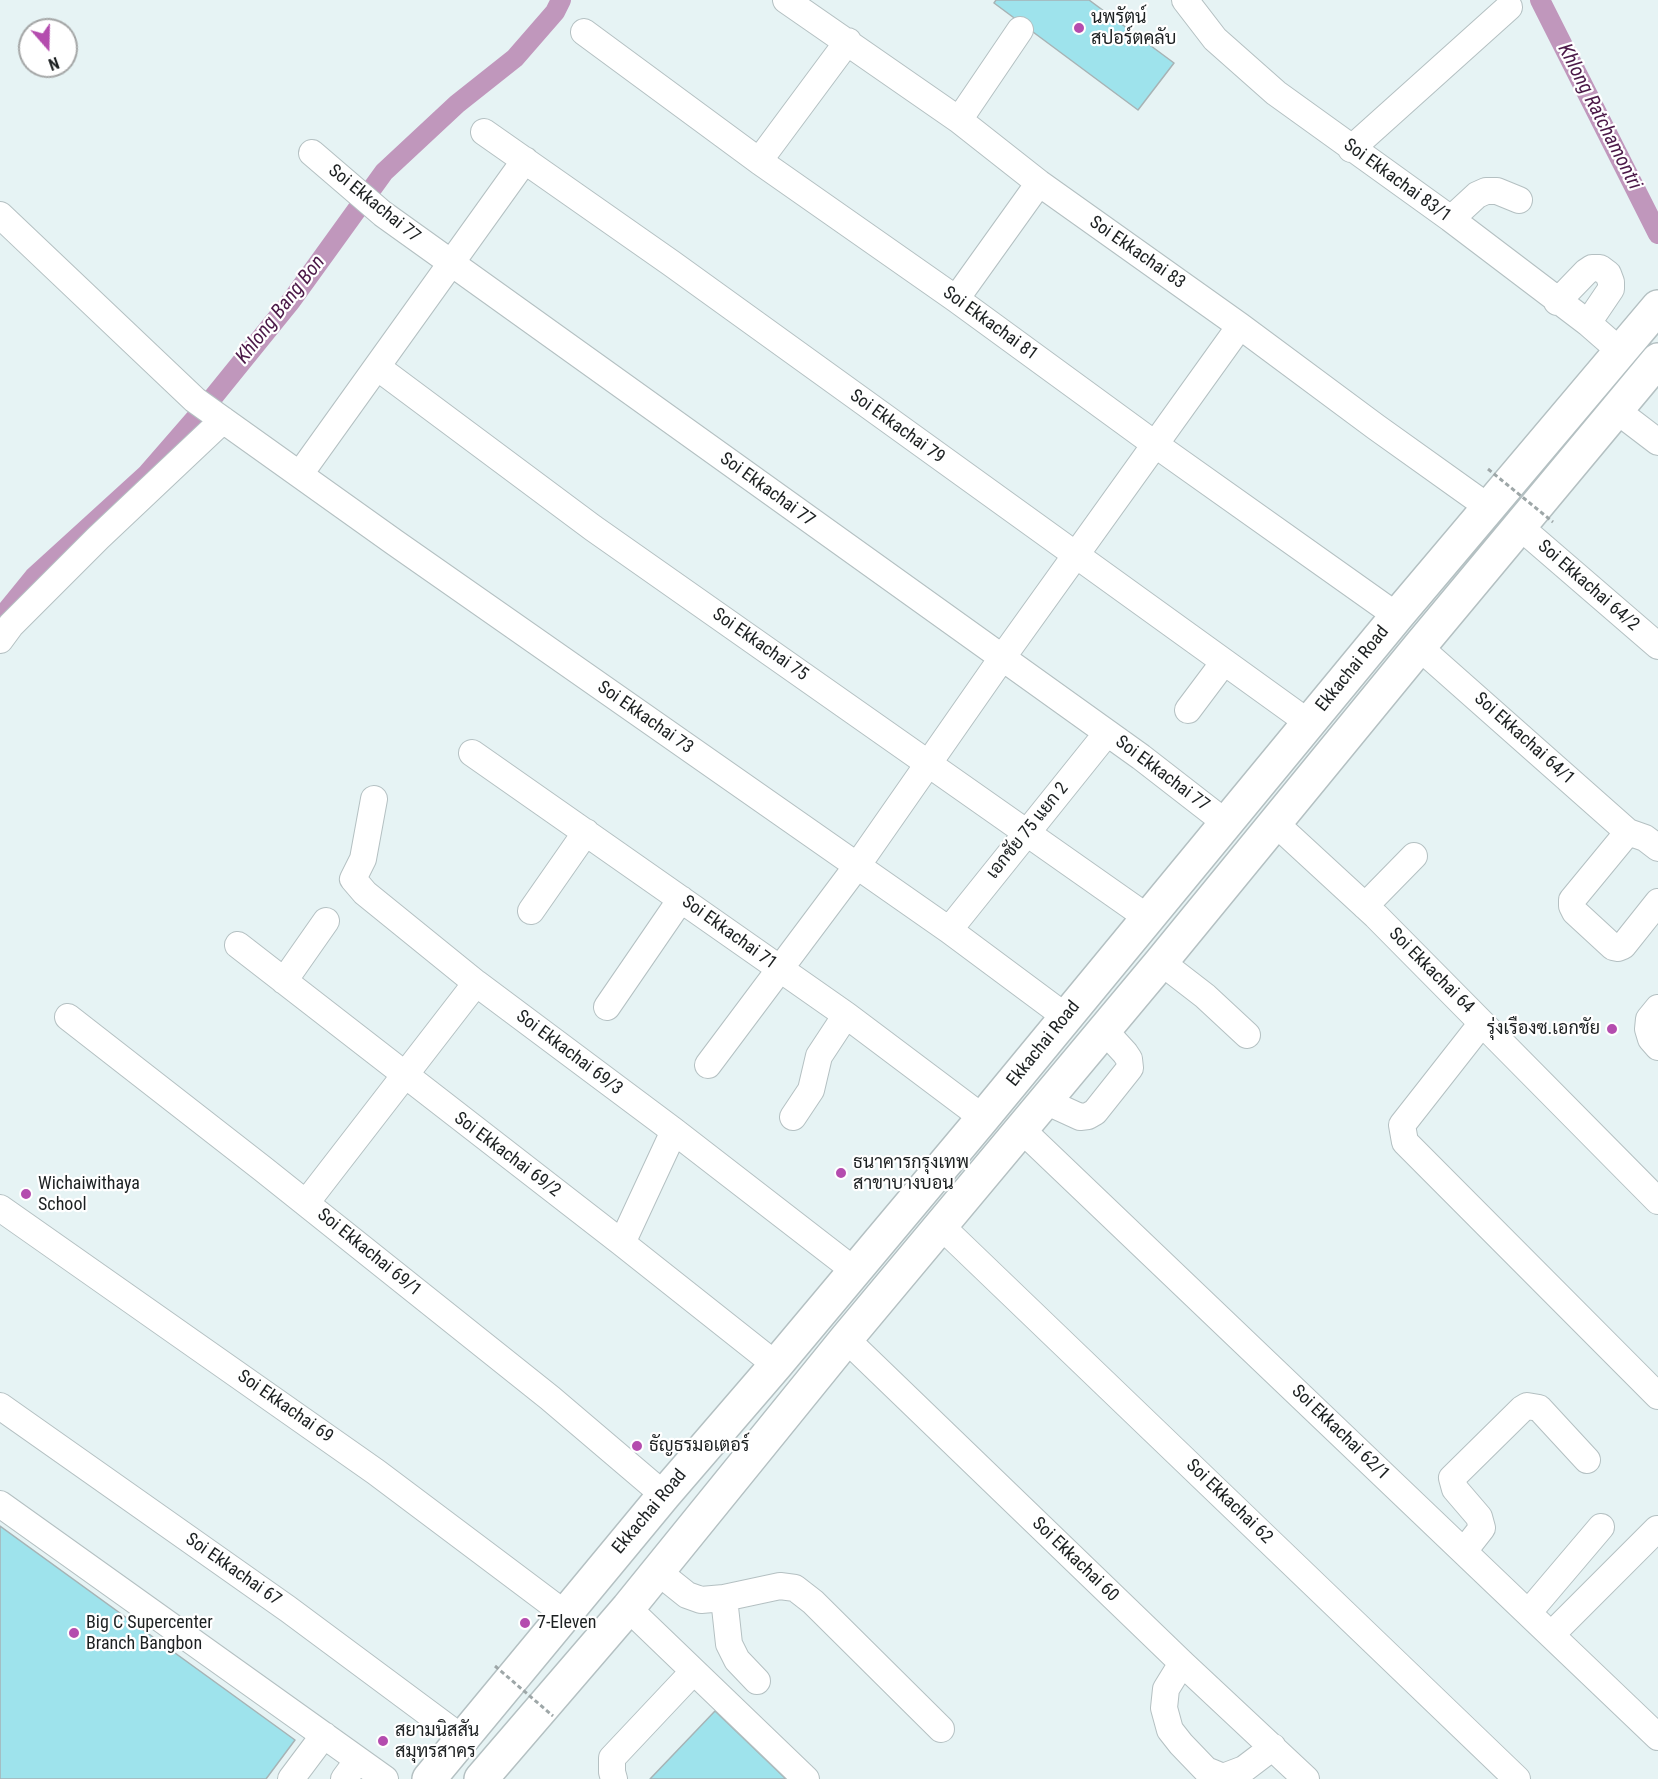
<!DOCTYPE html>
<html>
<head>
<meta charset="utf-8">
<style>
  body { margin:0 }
  #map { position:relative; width:1658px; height:1779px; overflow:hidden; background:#e6f3f4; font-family:"Roboto Condensed",sans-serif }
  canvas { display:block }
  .north { position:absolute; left:18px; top:18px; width:60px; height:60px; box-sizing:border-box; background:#fff; border:2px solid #a4a6a6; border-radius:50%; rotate:160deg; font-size:16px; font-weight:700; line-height:24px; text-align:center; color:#1c2021 }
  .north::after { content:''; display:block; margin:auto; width:21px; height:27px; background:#b44cae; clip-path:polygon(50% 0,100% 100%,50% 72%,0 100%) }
</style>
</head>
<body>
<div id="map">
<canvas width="1658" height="1779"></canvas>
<div class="north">N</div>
</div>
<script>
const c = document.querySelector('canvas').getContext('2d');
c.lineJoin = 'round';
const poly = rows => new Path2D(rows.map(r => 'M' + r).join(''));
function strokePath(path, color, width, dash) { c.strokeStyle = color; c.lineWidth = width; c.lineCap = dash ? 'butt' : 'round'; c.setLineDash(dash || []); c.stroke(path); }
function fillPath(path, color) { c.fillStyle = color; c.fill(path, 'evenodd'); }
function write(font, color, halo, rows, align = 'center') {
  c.font = font + ' "Roboto Condensed",Sarabun,sans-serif'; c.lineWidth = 4.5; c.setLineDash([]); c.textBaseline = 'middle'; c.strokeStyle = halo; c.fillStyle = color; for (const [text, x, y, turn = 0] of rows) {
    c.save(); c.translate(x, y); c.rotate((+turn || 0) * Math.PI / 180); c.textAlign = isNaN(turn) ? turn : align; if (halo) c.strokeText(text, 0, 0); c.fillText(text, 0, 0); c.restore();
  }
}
const canal = poly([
  [1540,0,1658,234],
  [0,619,34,577,146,475,206,406,291,301,384,172,457,104,515,58,555,12,561,0]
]);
const building = poly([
  [996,0,1089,0,1174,63,1138,110,994,3,996,0],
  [0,1526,295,1740,266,1779,0,1779,0,1526],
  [715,1711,786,1779,650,1779,715,1711]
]);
const minor = poly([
  [786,0,959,120,1039,183,1240,326,1376,427,1488,507],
  [1185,0,1215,39,1276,93,1451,219,1588,323,1620,351],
  [584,32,759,161,956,299,1156,445,1397,616],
  [959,120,1020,30],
  [484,132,671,263,1309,723],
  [1351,149,1509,7],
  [312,153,383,214,1141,757,1226,823],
  [759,161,848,41],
  [0,215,195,400,394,542,949,930,1066,1017],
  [1451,219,1477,195,1486,191,1497,191,1519,200],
  [956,299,1039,183],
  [1557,302,1586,272,1592,268,1600,268,1608,274,1611,282,1611,289,1588,323],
  [377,367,593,528,1148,918],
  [1616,410,1658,442],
  [300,474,525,160],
  [1519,526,1658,646],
  [0,640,11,625,98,538,223,420],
  [1419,647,1628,832,1645,838,1658,848],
  [1188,710,1224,662],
  [472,753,846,1015,983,1118],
  [374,799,363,859,353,879,365,893,476,983,674,1131,855,1271],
  [1275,823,1376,916,1658,1201],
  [1628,832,1572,900,1572,906,1575,912,1613,947,1618,948,1623,946,1658,902],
  [1365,906,1414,856],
  [531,911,586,832],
  [949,930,1107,733],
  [238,945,622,1243,776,1365],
  [1161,962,1205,996,1247,1035],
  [284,981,326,921],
  [607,1007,681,899],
  [1658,1008,1649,1019,1648,1029,1651,1039,1658,1047],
  [68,1017,263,1169,550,1398,664,1495],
  [1482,1023,1402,1125,1405,1142,1658,1396],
  [708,1065,857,866,1002,658,1240,326],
  [1045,1101,1080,1117,1088,1116,1095,1112,1130,1068,1129,1059,1125,1053,1104,1030],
  [793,1117,811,1090,819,1056,846,1015],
  [1021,1129,1658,1737],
  [306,1203,476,983],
  [0,1208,376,1472,565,1614],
  [941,1226,1517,1779],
  [622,1243,674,1131],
  [846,1339,1182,1663,1306,1779],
  [0,1406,288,1609,463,1739],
  [0,1504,385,1779],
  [1464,1551,1482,1528,1479,1517,1455,1489,1452,1478,1522,1409,1527,1406,1539,1408,1587,1460],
  [657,1571,687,1595,701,1600,724,1598,780,1586,795,1588,813,1602,941,1729],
  [724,1598,729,1644,737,1660,757,1681],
  [628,1608,806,1779],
  [1528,1613,1601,1527],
  [1551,1635,1657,1529],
  [1182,1663,1166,1689,1164,1708,1170,1730,1181,1744,1206,1770,1223,1777,1244,1769,1273,1747],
  [291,1779,324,1735],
  [344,1779,358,1760],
  [614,1779,612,1772,612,1758,693,1672]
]);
const major = poly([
  [429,1779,664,1495,776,1365,983,1118,1397,616,1658,307],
  [481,1779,628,1608,846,1339,1161,962,1419,647,1658,360]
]);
const pathBridge = poly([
  [1488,469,1553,522],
  [495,1666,553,1716]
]);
const markers = [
  [1079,28,6,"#b44cae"],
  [1612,1029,6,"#b44cae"],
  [841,1173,6,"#b44cae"],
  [26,1194,6,"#b44cae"],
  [637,1446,6,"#b44cae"],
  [525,1623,6,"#b44cae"],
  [74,1633,6,"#b44cae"],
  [383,1741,6,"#b44cae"]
];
const poiNames = [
  ["นพรัตน์",1091,18],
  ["สปอร์ตคลับ",1091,39],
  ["รุ่งเรืองซ.เอกชัย",1600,1029,"right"],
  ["ธนาคารกรุงเทพ",853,1163],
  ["สาขาบางบอน",853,1184],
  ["Wichaiwithaya",38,1184],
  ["School",38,1205],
  ["ธัญธรมอเตอร์",649,1446],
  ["Big C Supercenter",86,1623],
  ["Branch Bangbon",86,1644],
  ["7-Eleven",537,1623],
  ["สยามนิสสัน",395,1731],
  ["สมุทรสาคร",395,1752]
];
const streetNames = [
  ["Soi Ekkachai 83/1",1397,181,36],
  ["Soi Ekkachai 77",374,204,39],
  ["Soi Ekkachai 83",1137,253,35],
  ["Soi Ekkachai 81",990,324,36],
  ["Soi Ekkachai 79",897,427,36],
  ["Soi Ekkachai 77",767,490,36],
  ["Soi Ekkachai 64/2",1588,586,41],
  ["Soi Ekkachai 75",760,645,35],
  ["Ekkachai Road",1353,669,-51],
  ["Soi Ekkachai 73",645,718,35],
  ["Soi Ekkachai 64/1",1524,739,42],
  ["Soi Ekkachai 77",1162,774,37],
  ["เอกชัย 75 แยก 2",1028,831,-51],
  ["Soi Ekkachai 71",729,933,36],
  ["Soi Ekkachai 64",1431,971,45],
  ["Ekkachai Road",1044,1044,-51],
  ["Soi Ekkachai 69/3",569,1053,37],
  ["Soi Ekkachai 69/2",507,1155,37],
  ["Soi Ekkachai 69/1",369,1253,39],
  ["Soi Ekkachai 69",285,1407,35],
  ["Soi Ekkachai 62/1",1340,1433,44],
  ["Soi Ekkachai 62",1229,1502,44],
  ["Ekkachai Road",650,1512,-50],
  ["Soi Ekkachai 60",1075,1560,44],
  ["Soi Ekkachai 67",233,1570,35]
];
const waterNames = [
  ["Khlong Ratchamontri",1599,117,63],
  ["Khlong Bang Bon",281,310,-52]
];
strokePath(canal, '#c097bc', 20);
fillPath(building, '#9ee3ec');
strokePath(building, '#a7b3b5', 1.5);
strokePath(minor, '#b4c0c2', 28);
strokePath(major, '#b4c0c2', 36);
strokePath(minor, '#fff', 26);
strokePath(major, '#fff', 33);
strokePath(pathBridge, '#9ea7a8', 3, [4.5, 3]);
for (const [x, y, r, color] of markers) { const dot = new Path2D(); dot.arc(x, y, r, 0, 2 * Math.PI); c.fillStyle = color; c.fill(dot); strokePath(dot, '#fff', 2); }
write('18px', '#1c2021', '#fff', poiNames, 'left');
write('18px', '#1c2021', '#fff', streetNames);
write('italic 20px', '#4b1948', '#fff', waterNames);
</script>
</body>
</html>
